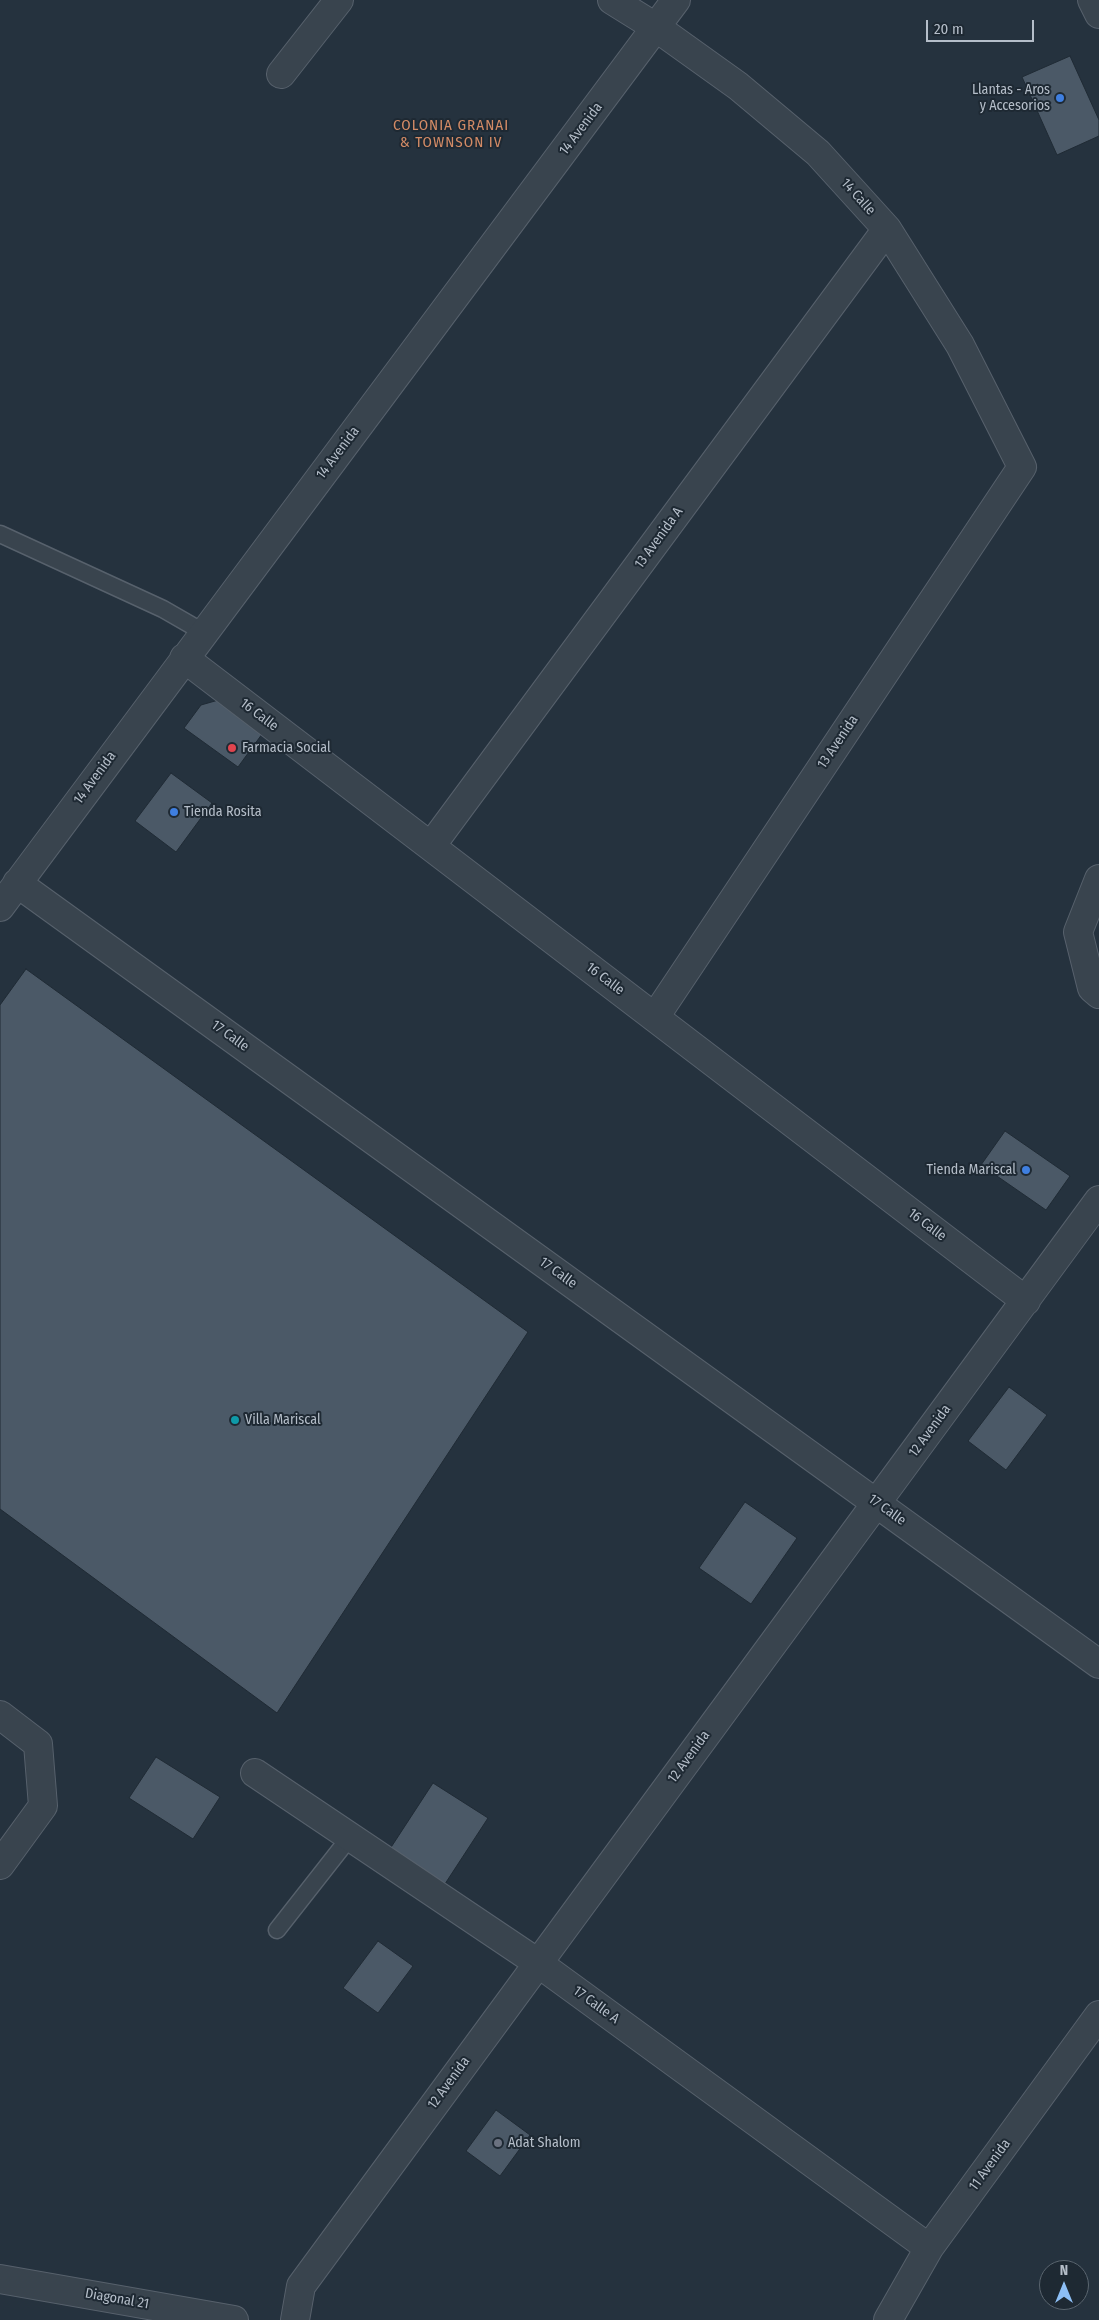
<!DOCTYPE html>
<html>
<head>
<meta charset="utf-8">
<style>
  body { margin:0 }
  #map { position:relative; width:1099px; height:2320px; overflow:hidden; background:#25323e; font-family:"Fira Sans Condensed",sans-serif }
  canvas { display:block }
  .north { position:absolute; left:1039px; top:2260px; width:50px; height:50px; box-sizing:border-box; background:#1e2933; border:1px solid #5a656f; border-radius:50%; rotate:0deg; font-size:14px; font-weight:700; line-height:20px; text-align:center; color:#b5bec9 }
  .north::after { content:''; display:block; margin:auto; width:18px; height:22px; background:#8dbff6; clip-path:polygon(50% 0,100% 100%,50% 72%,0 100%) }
  .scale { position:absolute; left:926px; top:20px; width:108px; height:22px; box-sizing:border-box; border:2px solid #b5bec9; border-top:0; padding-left:6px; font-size:15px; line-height:18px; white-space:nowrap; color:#b5bec9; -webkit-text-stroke:4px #1e2933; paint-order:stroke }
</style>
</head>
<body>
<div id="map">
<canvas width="1099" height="2320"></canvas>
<div class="north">N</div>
<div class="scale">20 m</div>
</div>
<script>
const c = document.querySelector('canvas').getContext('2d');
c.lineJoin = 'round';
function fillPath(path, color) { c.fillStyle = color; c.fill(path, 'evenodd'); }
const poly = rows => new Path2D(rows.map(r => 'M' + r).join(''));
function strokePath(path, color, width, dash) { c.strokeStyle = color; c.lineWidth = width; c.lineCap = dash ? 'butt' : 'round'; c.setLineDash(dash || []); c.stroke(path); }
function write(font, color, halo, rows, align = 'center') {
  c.font = font + ' "Fira Sans Condensed",sans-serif'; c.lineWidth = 4; c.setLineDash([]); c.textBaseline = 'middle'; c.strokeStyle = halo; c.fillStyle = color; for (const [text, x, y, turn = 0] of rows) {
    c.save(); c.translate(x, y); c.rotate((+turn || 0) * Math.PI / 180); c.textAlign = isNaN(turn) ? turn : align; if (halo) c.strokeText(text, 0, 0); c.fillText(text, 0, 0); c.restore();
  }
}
const building = poly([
  [1070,56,1099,120,1099,136,1057,155,1022,77,1070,56],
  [222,699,265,730,238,767,184,728,201,705,222,699],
  [171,773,212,803,176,852,135,821,171,773],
  [26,969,528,1332,277,1713,0,1509,0,1005,26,969],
  [1005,1131,1070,1176,1046,1210,981,1165,1005,1131],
  [1009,1387,1047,1415,1006,1470,968,1441,1009,1387],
  [745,1502,797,1538,751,1604,699,1568,745,1502],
  [156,1757,220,1797,193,1839,129,1798,156,1757],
  [433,1783,488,1818,441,1890,386,1855,433,1783],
  [378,1941,413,1966,378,2013,343,1988,378,1941],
  [496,2110,530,2135,500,2176,466,2151,496,2110]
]);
const service = poly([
  [0,534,163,609,203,632],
  [277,1930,350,1837]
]);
const minor = poly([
  [612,0,657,28,738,86,818,153,887,229,960,345,1022,467,655,1017],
  [281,74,339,0],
  [184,658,1026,1301],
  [431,846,887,229],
  [1099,879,1078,932,1092,988,1099,994],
  [17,883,1099,1664],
  [0,907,676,0],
  [0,1715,38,1744,43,1806,0,1865],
  [255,1773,538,1963,929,2248],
  [295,2320,301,2286,1099,1200],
  [888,2320,929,2248,1099,2015]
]);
const tertiary = poly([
  [1092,0,1099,14],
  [0,2279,234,2320]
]);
const markers = [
  [1060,98,5,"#3f7fe0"],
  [232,748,5,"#e0444e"],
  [174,812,5,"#3f7fe0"],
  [1026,1170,5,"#3f7fe0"],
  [235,1420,5,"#0f9aa8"],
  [498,2143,5,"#6b7280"]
];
const poiNames = [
  ["Llantas - Aros",1050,90,"right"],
  ["y Accesorios",1050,106,"right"],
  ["Farmacia Social",242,748],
  ["Tienda Rosita",184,812],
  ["Tienda Mariscal",1016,1170,"right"],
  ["Villa Mariscal",245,1420],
  ["Adat Shalom",508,2143]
];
const streetNames = [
  ["14 Avenida",581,129,-53],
  ["14 Calle",858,197,48],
  ["14 Avenida",338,453,-53],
  ["13 Avenida A",659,538,-54],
  ["16 Calle",259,715,37],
  ["13 Avenida",838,742,-56],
  ["14 Avenida",95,778,-54],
  ["16 Calle",605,979,37],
  ["17 Calle",230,1036,36],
  ["16 Calle",927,1225,37],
  ["17 Calle",558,1273,36],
  ["12 Avenida",930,1431,-54],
  ["17 Calle",887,1510,36],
  ["12 Avenida",689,1757,-54],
  ["17 Calle A",596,2005,36],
  ["12 Avenida",449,2083,-54],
  ["11 Avenida",990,2165,-54],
  ["Diagonal 21",117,2299,10]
];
const neighbourhoodNames = [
  ["COLONIA GRANAI",451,126],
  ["& TOWNSON IV",451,143]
];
fillPath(building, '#4b5967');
strokePath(building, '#202b35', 1);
strokePath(service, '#57616c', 19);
strokePath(minor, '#57616c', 30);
strokePath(tertiary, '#57616c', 30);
strokePath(service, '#39444e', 16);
strokePath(minor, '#39444e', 28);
strokePath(tertiary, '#39444e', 28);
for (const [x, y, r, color] of markers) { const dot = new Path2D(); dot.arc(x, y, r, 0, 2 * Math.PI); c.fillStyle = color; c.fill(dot); strokePath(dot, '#1e2933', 2); }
write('14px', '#b5bec9', '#1e2933', poiNames, 'left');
write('14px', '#b5bec9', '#1e2933', streetNames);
c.letterSpacing = '1px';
write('15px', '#d38b66', '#1e2933', neighbourhoodNames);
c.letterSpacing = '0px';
</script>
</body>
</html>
